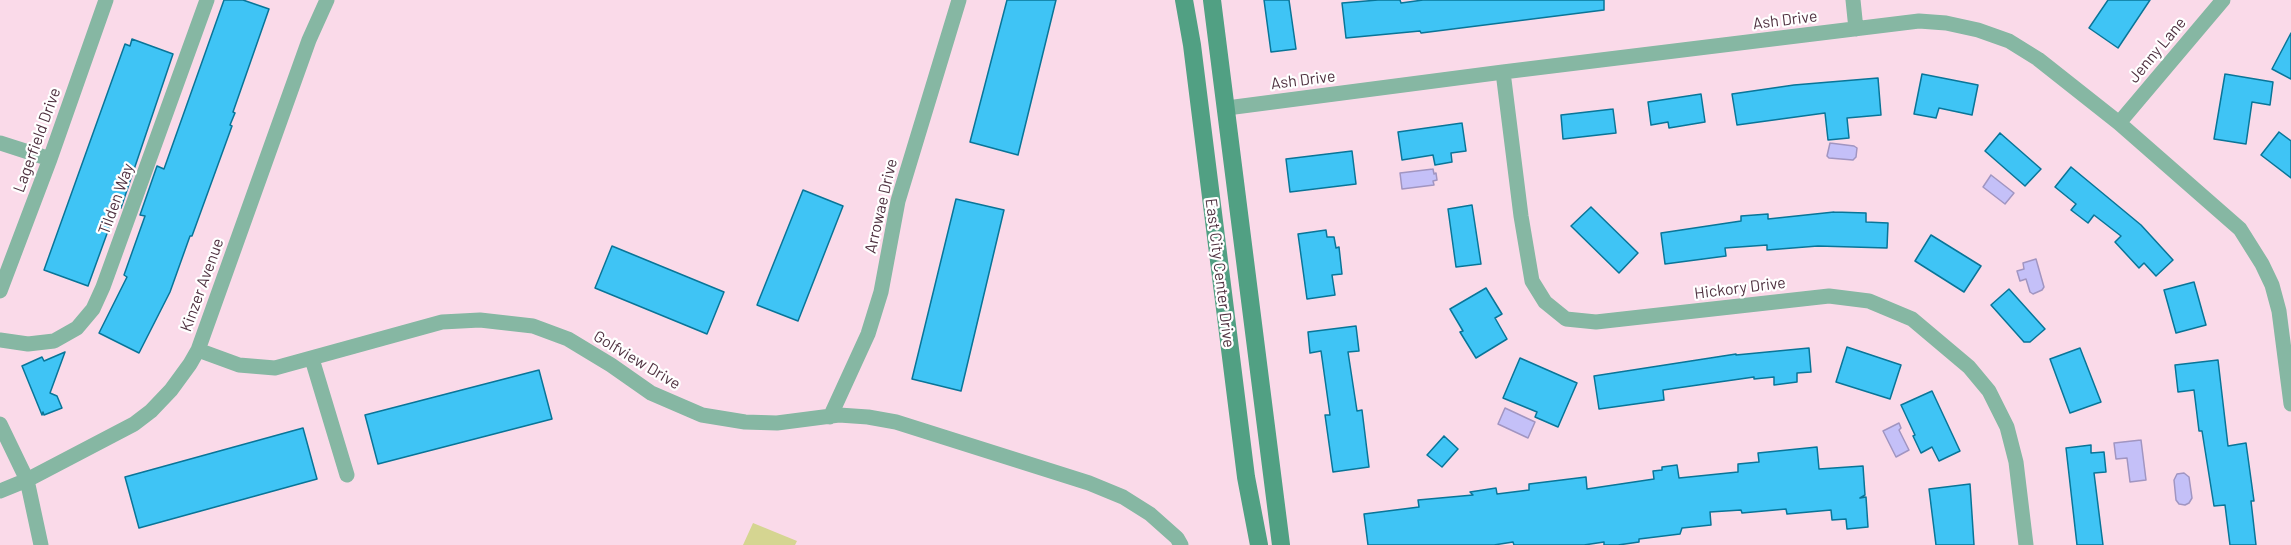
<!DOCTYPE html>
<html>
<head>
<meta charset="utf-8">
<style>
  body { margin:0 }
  canvas { display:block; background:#fadae9 }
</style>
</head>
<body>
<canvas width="2291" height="545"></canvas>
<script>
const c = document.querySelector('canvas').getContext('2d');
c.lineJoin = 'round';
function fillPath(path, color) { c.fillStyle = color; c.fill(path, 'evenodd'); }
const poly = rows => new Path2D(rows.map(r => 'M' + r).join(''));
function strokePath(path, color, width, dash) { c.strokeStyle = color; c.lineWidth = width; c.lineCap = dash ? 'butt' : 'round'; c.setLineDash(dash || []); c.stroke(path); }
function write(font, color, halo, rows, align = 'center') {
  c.font = font + ' Barlow,sans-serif'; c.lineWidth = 4.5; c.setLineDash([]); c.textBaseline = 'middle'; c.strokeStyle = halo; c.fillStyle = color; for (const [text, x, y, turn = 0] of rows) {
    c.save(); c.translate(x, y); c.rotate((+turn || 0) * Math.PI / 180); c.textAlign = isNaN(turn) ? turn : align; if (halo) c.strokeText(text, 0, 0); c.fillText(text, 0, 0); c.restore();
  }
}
const green = poly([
  [753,523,797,541,795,545,743,545]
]);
const water = poly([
  [1830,143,1854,146,1857,148,1856,157,1853,160,1829,158,1827,156,1830,143],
  [1433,169,1434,174,1436,173,1437,180,1433,181,1434,185,1402,189,1400,173,1433,169],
  [1991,175,2014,193,2005,204,1983,187,1991,175],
  [2036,259,2044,287,2042,290,2033,294,2030,292,2026,279,2020,281,2017,271,2024,269,2023,263,2036,259],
  [1505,408,1535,422,1528,438,1498,424,1505,408],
  [1899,423,1901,428,1899,430,1909,450,1896,457,1883,431,1899,423],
  [2141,440,2146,480,2130,482,2127,458,2116,459,2114,443,2141,440],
  [2184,473,2189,477,2192,498,2189,503,2185,505,2179,504,2176,500,2174,480,2177,474,2184,473]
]);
const building = poly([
  [224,0,243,0,269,9,233,112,235,113,230,125,232,126,192,236,190,236,170,292,139,353,99,333,127,277,124,275,145,216,140,215,157,166,164,169,224,0],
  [1007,0,1056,0,1018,155,970,142,1007,0],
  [1264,0,1289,0,1296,49,1271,52,1264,0],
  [1378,0,1400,0,1401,3,1423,0,1604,0,1604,10,1421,33,1420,31,1346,38,1342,3,1378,0],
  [2108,0,2150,0,2118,48,2089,28,2108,0],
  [2291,33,2291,79,2272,69,2291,33],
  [132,39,173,54,121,208,117,206,88,286,44,270,125,44,130,46,132,39],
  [1922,74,1978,85,1972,115,1939,108,1936,118,1914,114,1922,74],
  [2225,74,2273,82,2270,105,2252,102,2246,144,2214,139,2225,74],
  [1878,78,1881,115,1847,118,1849,138,1828,140,1825,113,1737,125,1732,94,1794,85,1878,78],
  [1701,94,1705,122,1669,128,1668,122,1651,125,1648,102,1701,94],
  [1613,109,1616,133,1563,139,1561,115,1613,109],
  [1462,123,1466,151,1451,153,1452,162,1435,165,1433,155,1402,160,1398,132,1462,123],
  [2279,132,2291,141,2291,178,2261,155,2279,132],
  [2000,133,2041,169,2025,186,1985,151,2000,133],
  [1352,151,1356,184,1290,192,1286,159,1352,151],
  [2071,167,2141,225,2173,260,2156,276,2144,263,2139,268,2115,242,2121,236,2094,215,2088,223,2071,210,2076,204,2055,187,2071,167],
  [803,190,843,206,798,321,757,305,803,190],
  [956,199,1004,210,961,391,912,379,956,199],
  [1472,205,1481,264,1456,267,1448,209,1472,205],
  [1591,207,1638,253,1619,273,1571,226,1591,207],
  [1834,212,1866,213,1866,222,1888,223,1887,248,1818,246,1767,250,1767,245,1725,248,1726,256,1665,264,1661,233,1741,221,1741,216,1768,214,1768,219,1834,212],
  [1326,230,1327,237,1334,237,1336,248,1339,247,1342,274,1332,275,1335,295,1307,299,1298,234,1326,230],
  [1931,235,1981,266,1964,292,1915,261,1931,235],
  [612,246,724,292,707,334,595,288,612,246],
  [2194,282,2206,325,2176,333,2164,290,2194,282],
  [1486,288,1502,314,1495,318,1507,339,1476,358,1460,332,1463,331,1450,309,1486,288],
  [2009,289,2045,329,2030,342,2024,342,1991,305,2009,289],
  [1356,326,1359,351,1348,352,1357,411,1362,410,1369,467,1333,472,1325,415,1330,415,1321,351,1310,353,1308,332,1356,326],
  [1847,347,1901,365,1890,399,1836,382,1847,347],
  [1809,348,1811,372,1797,373,1797,382,1774,385,1774,377,1754,379,1754,377,1663,390,1664,400,1599,409,1594,376,1736,354,1736,355,1809,348],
  [2080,348,2101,402,2070,413,2050,359,2080,348],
  [65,352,50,393,57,396,62,408,44,415,43,412,42,415,22,366,42,357,44,361,65,352],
  [1520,358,1577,383,1558,427,1535,417,1537,412,1503,398,1520,358],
  [2218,360,2228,446,2246,443,2254,501,2251,501,2256,545,2230,545,2225,505,2214,506,2202,431,2199,431,2194,390,2178,392,2175,365,2218,360],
  [539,370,552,419,378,464,365,415,539,370],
  [1932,391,1960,451,1939,461,1932,447,1921,453,1913,436,1915,435,1901,405,1932,391],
  [303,428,317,479,139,528,125,477,303,428],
  [1444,436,1458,449,1442,467,1427,455,1444,436],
  [2091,445,2091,453,2104,452,2106,472,2094,473,2103,545,2077,545,2066,448,2091,445],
  [1817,447,1819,469,1863,466,1865,495,1860,498,1866,497,1868,527,1847,529,1846,519,1832,520,1831,510,1787,514,1786,509,1742,513,1741,510,1710,512,1711,525,1682,528,1680,534,1639,539,1639,542,1618,545,1604,545,1604,542,1584,545,1514,545,1513,542,1494,545,1368,545,1364,514,1419,507,1418,500,1473,495,1470,492,1496,488,1497,494,1529,490,1529,484,1586,477,1587,489,1654,479,1653,471,1662,470,1662,467,1677,465,1679,478,1738,472,1738,464,1759,462,1758,453,1817,447],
  [1970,484,1974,545,1936,545,1929,489,1970,484]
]);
const street = poly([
  [1853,0,1856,29],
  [1503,72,1521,216,1532,281,1545,302,1566,319,1596,322,1829,296,1869,301,1912,319,1969,367,1989,391,2007,427,2016,462,2026,545],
  [1227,108,1503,72,1919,21,1946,23,1978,30,2009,41,2038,59,2119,123,2240,229,2262,264,2272,285,2279,311,2291,404],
  [2119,123,2223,0],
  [0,143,50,159],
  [0,291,50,159,106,0],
  [0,340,28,344,54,341,77,328,93,309,103,287,207,0],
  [198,350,239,365,275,368,442,322,480,320,533,326,568,339,611,365,651,393,702,415,745,422,777,423,839,415,868,417,896,422,1089,483,1123,497,1150,514,1177,538,1181,545],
  [312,359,347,475],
  [830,417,868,334,881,292,898,201,959,0],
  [0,424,27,480,41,545],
  [0,491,27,480,134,424,151,411,171,390,190,364,198,350,309,40,327,0]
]);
const secondary = poly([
  [1184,0,1192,45,1246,477,1259,545],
  [1212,0,1281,545]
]);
const streetNames = [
  ["Ash Drive",1785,20,-7],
  ["Jenny Lane",2157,50,-50],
  ["Ash Drive",1303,80,-7],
  ["Lagerfield Drive",37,140,-70],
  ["Tilden Way",116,199,-70],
  ["Arrowae Drive",881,206,-77],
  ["East City Center Drive",1220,273,83],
  ["Kinzer Avenue",202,285,-70],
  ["Hickory Drive",1740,288,-7],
  ["Golfview Drive",637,360,31]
];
fillPath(green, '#d5d591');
fillPath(water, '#c4c0f8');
strokePath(water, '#a195c1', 1.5);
fillPath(building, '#3fc4f5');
strokePath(building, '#097598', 1.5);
strokePath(street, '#86b7a3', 15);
strokePath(secondary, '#51a083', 18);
write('16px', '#503241', '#fff', streetNames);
</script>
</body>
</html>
